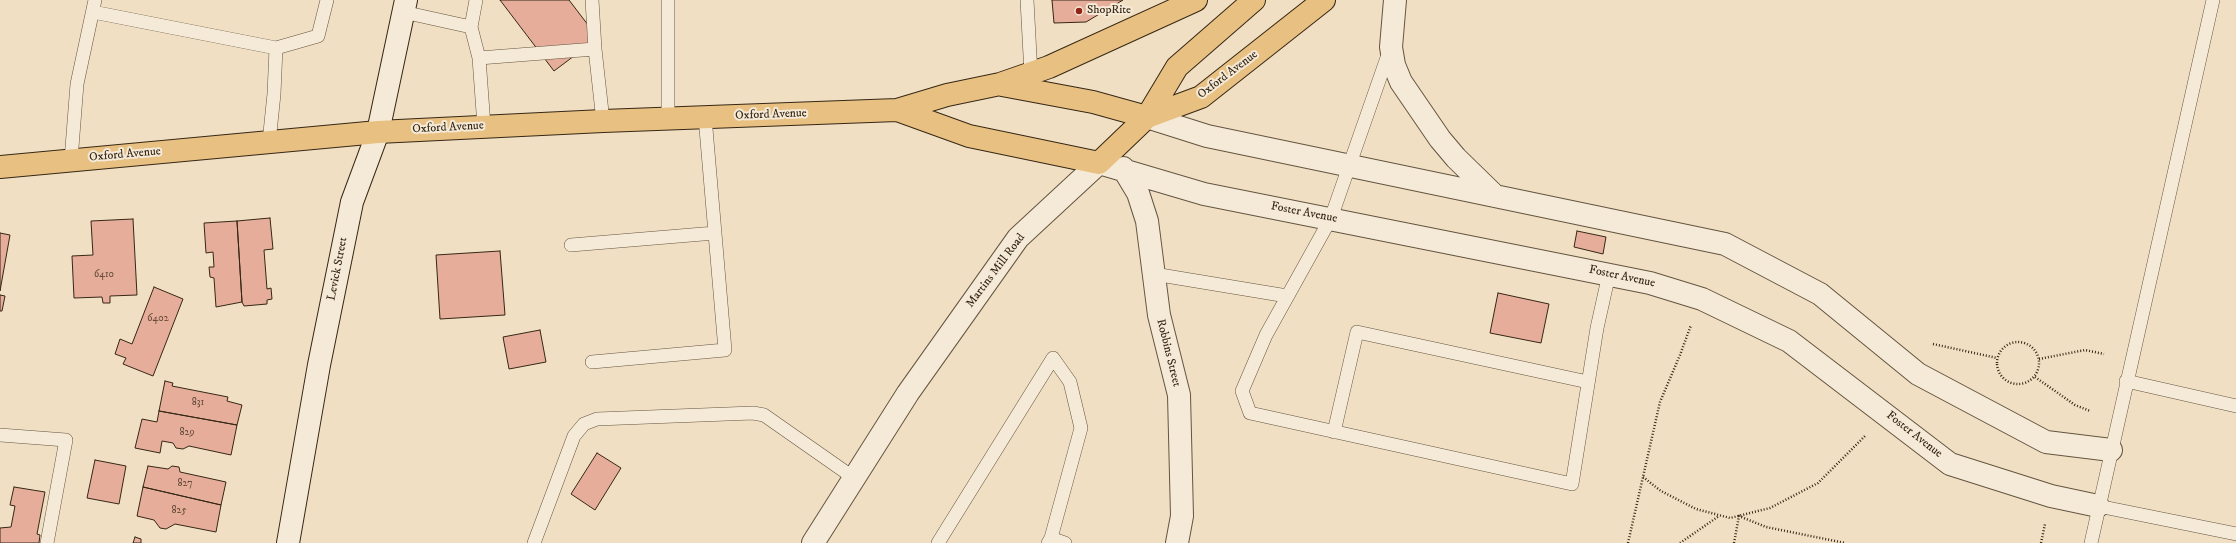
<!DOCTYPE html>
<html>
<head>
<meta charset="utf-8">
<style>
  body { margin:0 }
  canvas { display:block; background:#f0dfc2 }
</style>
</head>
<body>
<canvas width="2236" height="543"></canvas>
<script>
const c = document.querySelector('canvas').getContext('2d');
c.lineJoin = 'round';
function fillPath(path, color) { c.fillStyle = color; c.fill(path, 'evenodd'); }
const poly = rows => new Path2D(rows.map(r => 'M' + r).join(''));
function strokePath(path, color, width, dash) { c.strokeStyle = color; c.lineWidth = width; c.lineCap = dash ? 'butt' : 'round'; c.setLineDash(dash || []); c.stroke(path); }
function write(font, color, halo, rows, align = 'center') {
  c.font = font + ' "IM FELL DW Pica",serif'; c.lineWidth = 4; c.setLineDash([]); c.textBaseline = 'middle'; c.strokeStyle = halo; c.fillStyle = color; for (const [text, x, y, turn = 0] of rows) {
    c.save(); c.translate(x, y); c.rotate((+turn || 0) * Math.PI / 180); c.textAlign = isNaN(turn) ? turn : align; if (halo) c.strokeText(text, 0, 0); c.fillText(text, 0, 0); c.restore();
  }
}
const building = poly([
  [500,0,569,0,598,38,554,71,500,0],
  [1052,0,1123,0,1086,22,1054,23,1052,0],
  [270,218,273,249,264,250,267,289,271,288,272,299,267,300,267,304,244,306,242,302,237,221,270,218],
  [133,219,137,295,110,296,110,303,103,303,102,297,74,298,72,256,93,255,91,221,133,219],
  [237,221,242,302,216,307,214,278,210,277,209,267,214,267,213,252,206,253,204,223,237,221],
  [1577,231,1606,237,1603,254,1574,247,1577,231],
  [0,233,10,235,0,291,0,233],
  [500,251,505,315,440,319,436,255,500,251],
  [154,287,183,299,153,376,123,364,126,358,115,354,120,339,132,344,154,287],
  [1498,293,1549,304,1541,343,1490,333,1498,293],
  [0,295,5,296,2,311,0,311,0,295],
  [540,330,546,362,509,369,503,337,540,330],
  [165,381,173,383,172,386,228,397,227,401,242,405,237,425,159,411,165,381],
  [159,411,237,425,231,455,189,446,183,449,176,448,173,443,162,441,160,453,135,448,142,419,157,422,159,411],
  [597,453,621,468,595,510,571,494,597,453],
  [95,460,126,466,119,504,87,498,95,460],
  [148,466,168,469,172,466,179,467,180,472,226,482,221,505,143,487,148,466],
  [14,487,45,492,37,534,40,535,39,543,0,543,0,528,11,527,15,506,10,505,14,487],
  [143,487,221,505,216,532,175,524,166,529,160,528,154,520,137,516,143,487],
  [135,537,141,539,141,543,133,543,135,537]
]);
const path = poly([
  '1997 363a21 21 0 1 1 42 0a21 21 0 1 1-42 0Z',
  [1933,344,1997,358],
  [2039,359,2085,350,2104,354],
  [2035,377,2075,405,2090,411],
  [1643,477,1661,491,1696,509,1730,518,1770,508,1818,483,1866,435],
  [1628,543,1660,402,1680,355,1691,325],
  [1680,543,1719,516],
  [1734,543,1739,516,1766,527,1845,543],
  [2041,543,2045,524]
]);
const service = poly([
  [592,0,595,49],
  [668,0,668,118],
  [1027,0,1031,74],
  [93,12,276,48,318,36,327,0],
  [403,12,471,27,476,0],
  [471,27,479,58],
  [1389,52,1331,218,1266,335,1242,391,1250,413,1572,484,1597,328,1609,274],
  [484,126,479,58,595,49,603,121],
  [269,142,274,94,276,48],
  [71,160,77,84,95,0],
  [571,245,715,233],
  [1154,274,1287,296],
  [592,362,725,350,705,117],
  [2126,381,2236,406],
  [1334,432,1357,332,1588,382],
  [0,435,66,440,47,543],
  [2098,506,2236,534],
  [1051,538,1065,543],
  [534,543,574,436,584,424,597,419,753,413,764,415,854,478],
  [938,543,1053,358,1070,382,1081,428,1051,538,1048,543],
  [2091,543,2213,0]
]);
const tertiary = poly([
  [1395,0,1391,47,1394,65,1401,82,1440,139,1456,158,1495,196],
  [1147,117,1207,136,1725,244,1820,294,1918,374,2046,442,2111,450],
  [1123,168,1138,193,1147,221,1159,315,1179,395,1182,516,1177,543],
  [813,543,908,393,1018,238,1099,163,1204,194,1650,283,1702,299,1789,341,1950,464,2051,496,2098,506]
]);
const secondary = poly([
  [288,543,319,365,352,202,378,132,406,0]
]);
const primary = poly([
  [1002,85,1093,102,1147,117,1201,97,1324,0],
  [897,110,969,136,1099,163,1147,117,1177,67,1254,0],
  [0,167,378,132,603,121,897,110,947,95,1000,84,1049,67,1196,0]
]);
const markers = [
  [1079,11,4,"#8f2418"]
];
const numberNames = [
  ["6410",104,275],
  ["6402",158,319],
  ["831",198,403],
  ["829",187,433],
  ["827",185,484],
  ["825",179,511]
];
const poiNames = [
  ["ShopRite",1087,11]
];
const streetNames = [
  ["Oxford Avenue",1228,75,-37],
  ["Oxford Avenue",771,115,-2],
  ["Oxford Avenue",448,128,-3],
  ["Oxford Avenue",125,155,-5],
  ["Foster Avenue",1304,213,11],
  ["Levick Street",338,269,-79],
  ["Martins Mill Road",996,271,-53],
  ["Foster Avenue",1622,277,12],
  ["Robbins Street",1168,353,76],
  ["Foster Avenue",1914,435,38]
];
fillPath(building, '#e5ad9a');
strokePath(building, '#362715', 1);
strokePath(service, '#645540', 14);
strokePath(tertiary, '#645540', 24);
strokePath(secondary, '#362715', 24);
strokePath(primary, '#362715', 24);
strokePath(path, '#362715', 2.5, [1, 2]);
strokePath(service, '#f5ead7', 13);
strokePath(tertiary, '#f5ead7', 22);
strokePath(secondary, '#f5ead7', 22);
strokePath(primary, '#e8c081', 22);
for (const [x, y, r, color] of markers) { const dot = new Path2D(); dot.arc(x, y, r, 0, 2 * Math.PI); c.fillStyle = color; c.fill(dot); strokePath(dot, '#f5ead7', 1.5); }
write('10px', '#624836', null, numberNames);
write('12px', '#362715', '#f5ead7', poiNames, 'left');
write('12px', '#362715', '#f5ead7', streetNames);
</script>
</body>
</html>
